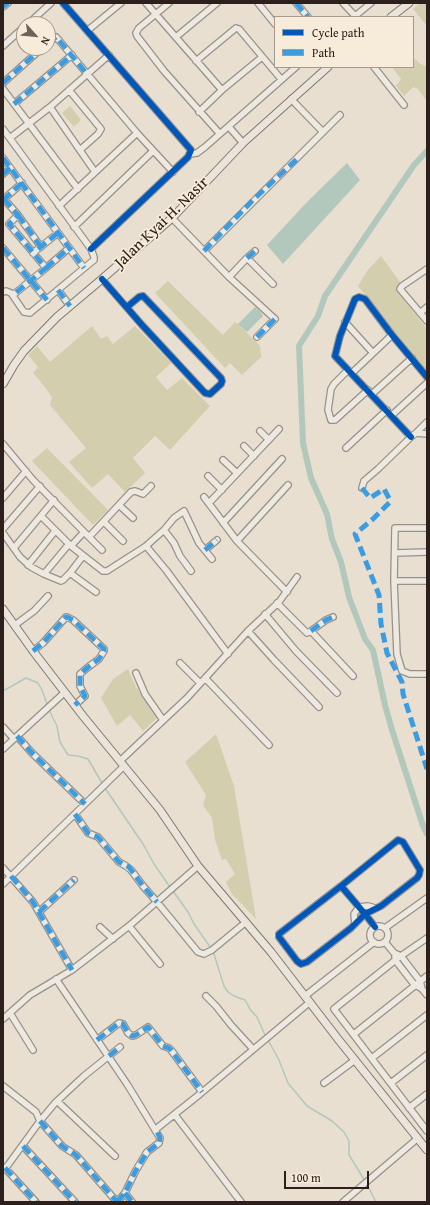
<!DOCTYPE html>
<html>
<head>
<meta charset="utf-8">
<style>
  body { margin:0 }
  #map { position:relative; width:430px; height:1205px; overflow:hidden; background:#e8dfd0; font-family:"Gentium Book Plus",serif }
  canvas { display:block }
  .frame { position:absolute; inset:0; border:4px solid #2d201c; pointer-events:none }
  .legend { position:absolute; left:274px; top:16px; width:140px; height:52px; box-sizing:border-box; background:#f7ecda; border:1px solid #a69a8e; margin:0; padding:5px 7px; list-style:none; font-size:12px; color:#2d201c }
  .legend li { display:flex; align-items:center; gap:8px; height:20px }
  .legend b { width:20px; border:1px solid #a69a8e }
  .north { position:absolute; left:16px; top:16px; width:40px; height:40px; box-sizing:border-box; background:#f7ecda; border:1px solid #a69a8e; border-radius:50%; rotate:117deg; font-size:11px; font-weight:700; line-height:16px; text-align:center; color:#2d201c }
  .north::after { content:''; display:block; margin:auto; width:14px; height:18px; background:#6e635b; clip-path:polygon(50% 0,100% 100%,50% 72%,0 100%) }
  .scale { position:absolute; left:284px; top:1171px; width:85px; height:18px; box-sizing:border-box; border:2px solid #2d201c; border-top:0; padding-left:5px; font-size:12px; line-height:14px; white-space:nowrap; color:#2d201c; -webkit-text-stroke:3px #f7ecda; paint-order:stroke }
</style>
</head>
<body>
<div id="map">
<canvas width="430" height="1205"></canvas>
<div class="frame"></div>
<ul class="legend">
<li><b style="height:5px;background:#0057b8"></b>Cycle path</li>
<li><b style="height:5px;background:#3d9bdf"></b>Path</li>
</ul>
<div class="north">N</div>
<div class="scale">100 m</div>
</div>
<script>
const c = document.querySelector('canvas').getContext('2d');
c.lineJoin = 'round';
function fillPath(path, color) { c.fillStyle = color; c.fill(path, 'evenodd'); }
const poly = rows => new Path2D(rows.map(r => 'M' + r).join(''));
function strokePath(path, color, width, dash) { c.strokeStyle = color; c.lineWidth = width; c.lineCap = dash ? 'butt' : 'round'; c.setLineDash(dash || []); c.stroke(path); }
function write(font, color, halo, rows, align = 'center') {
  c.font = font + ' "Gentium Book Plus",serif'; c.lineWidth = 3.5; c.setLineDash([]); c.textBaseline = 'middle'; c.strokeStyle = halo; c.fillStyle = color; for (const [text, x, y, turn = 0] of rows) {
    c.save(); c.translate(x, y); c.rotate((+turn || 0) * Math.PI / 180); c.textAlign = isNaN(turn) ? turn : align; if (halo) c.strokeText(text, 0, 0); c.fillText(text, 0, 0); c.restore();
  }
}
const green = poly([
  [420,3,427,3,427,26,413,9],
  [413,57,419,63,427,67,427,97,425,99,418,89,413,87,404,96,396,86,401,79,392,67,413,67],
  [70,106,81,120,74,127,62,113],
  [381,256,400,282,396,289,427,329,427,373,358,286,367,271],
  [168,281,223,335,235,322,238,324,260,346,261,357,242,375,230,363,225,368,155,293],
  [92,326,101,339,107,336,113,344,135,326,171,363,156,377,167,390,182,378,210,406,170,450,155,436,133,458,145,473,125,492,108,474,92,488,69,462,86,448,50,405,52,397,40,381,33,373,38,367,28,355,37,346,50,362],
  [47,448,108,510,93,525,32,461],
  [128,669,136,687,158,717,143,731,130,715,117,726,101,698,113,679],
  [216,734,234,786,256,919,232,894,226,882,235,874,226,859,222,860,215,840,212,818,203,805,206,795,185,762]
]);
const water = poly([
  [347,163,360,180,283,264,267,245,308,201],
  [255,307,261,312,263,316,247,332,238,324]
]);
const stream = poly([
  [3,691,26,678,38,683,42,690,47,704],
  [49,710,57,726,60,742,68,755,78,756,88,759,102,783],
  [105,788,143,844,154,864,170,887],
  [173,891,188,912,194,924,213,951,224,986,228,992,234,996,245,1000,250,1009,257,1017,265,1035],
  [268,1040,279,1060,288,1083,307,1106,332,1121,344,1132,349,1141,349,1155,365,1181],
  [367,1184,376,1202]
]);
const canal = poly([
  [427,151,414,165,325,296,318,316,299,346,303,443,311,478,327,514,332,539,341,562,349,597,365,639,373,650,385,705,392,730,423,826,427,834]
]);
const minor = poly([
  [63,3,191,150,188,157,91,249],
  [146,3,222,90],
  [169,3,139,28,136,33,137,36,164,71,220,134],
  [258,3,275,24],
  [296,3,308,17],
  [343,3,356,17],
  [3,7,8,3],
  [354,17,371,3],
  [28,24,51,3],
  [87,31,121,3],
  [176,37,217,3],
  [48,43,56,37,57,38,137,133,59,206],
  [3,46,24,27],
  [196,61,236,28,239,29,281,79],
  [374,67,404,105],
  [3,83,42,48],
  [3,89,78,189],
  [69,90,101,129,98,134,80,150],
  [14,104,72,55],
  [50,107,95,172],
  [199,112,222,90,262,57],
  [229,127,243,143],
  [3,129,91,249,94,257,94,260,89,264,30,313,24,312,11,293,6,291,3,292],
  [323,132,340,115],
  [137,133,173,172],
  [10,138,50,107,109,55],
  [190,154,197,153,205,147,296,67],
  [3,158,84,268],
  [3,174,10,168],
  [4,199,18,215,9,224,46,268,13,295],
  [3,200,22,183],
  [18,215,41,247],
  [172,218,229,277,275,319,257,337],
  [74,227,153,151],
  [3,248,47,300],
  [204,251,323,132,291,99],
  [33,253,58,233],
  [247,258,255,251],
  [46,268,69,248],
  [427,269,402,286,400,289,427,321],
  [229,277,247,258,273,284],
  [102,279,142,325,205,393,210,394,221,384,222,381,221,378,143,296,139,297,127,307],
  [58,290,70,306],
  [420,313,427,307],
  [345,322,373,353],
  [348,370,334,384,331,389,328,410,331,420,335,420,368,390],
  [352,373,392,335],
  [372,394,412,358],
  [392,415,427,383],
  [260,431,269,440],
  [416,433,427,422],
  [411,437,335,356,340,336,355,299,359,297,365,299,392,335,427,377],
  [3,444,33,480,89,537,131,492,135,491,143,494,151,486],
  [244,446,254,456],
  [346,448,387,410],
  [223,460,237,473],
  [208,476,222,490],
  [362,488,364,481,378,469,411,437,416,433,427,434],
  [204,497,237,541,287,592],
  [3,498,26,471],
  [209,503,279,429],
  [119,505,133,518],
  [41,516,71,546,103,571,107,571,146,546,166,570,228,654],
  [104,522,123,541],
  [223,523,282,459],
  [427,528,395,528,394,581,397,654,402,671,410,674,427,674],
  [3,529,40,486],
  [164,530,174,543,180,556,191,571],
  [3,533,20,557,31,567,44,574,61,581,63,580,70,573,96,592],
  [89,537,102,550],
  [237,541,288,485],
  [71,546,84,532],
  [146,546,164,530,174,518,184,511,199,543,212,559],
  [14,548,54,500],
  [205,550,217,540],
  [395,553,427,552],
  [28,565,55,531],
  [70,573,83,556],
  [44,574,69,544],
  [394,581,427,581],
  [277,603,307,633,311,631,353,676],
  [265,614,296,651,337,693],
  [15,625,34,611,48,596],
  [248,631,274,660,319,707],
  [311,631,326,620,333,617],
  [33,651,43,643,66,617,67,617,73,620,104,649,104,651,99,659,87,668,80,674,80,686,85,696,75,705],
  [180,663,200,683],
  [136,673,145,694,163,720],
  [205,678,269,745],
  [3,727,14,739],
  [17,736,32,753,85,804],
  [3,749,65,692],
  [120,761,187,698,248,631,279,602,297,577],
  [75,814,88,833,98,837,119,862,126,866,131,870,143,886,157,902,198,952,204,954,212,950,246,922],
  [3,868,33,902,72,970],
  [3,884,124,766],
  [341,886,398,840,403,842,420,870,419,875,417,878,381,906,365,914,351,928,307,962,301,964,297,961,279,937,279,934,341,886,365,914,375,927],
  [39,912,74,880],
  [355,924,354,914,359,907,368,906,375,908],
  [129,926,160,964],
  '370 935a9 9 0 1 1 18 0a9 9 0 1 1-18 0Z',
  [100,927,113,939],
  [385,928,427,898],
  [427,938,398,958,334,1009,427,1131],
  [385,942,394,953,401,956,420,981,422,989],
  [395,957,396,961,413,983,422,989,427,995],
  [56,979,127,1084,160,1138,159,1143,147,1152,135,1172,125,1193,117,1202],
  [206,996,216,1006,231,1025,253,1049],
  [305,996,374,942],
  [10,1013,33,1050],
  [3,1019,30,995,72,970,129,926,198,866],
  [354,1034,427,976],
  [97,1040,119,1023,123,1024,128,1033,132,1036,136,1035,148,1027,163,1046,169,1048,171,1050,202,1092],
  [372,1058,427,1015],
  [324,1083,355,1060],
  [391,1083,427,1055],
  [3,1086,36,1112,40,1121,62,1146,76,1155,117,1202],
  [57,1101,115,1156],
  [409,1108,427,1094],
  [175,1115,241,1202],
  [156,1129,200,1094,310,1002],
  [23,1146,75,1202],
  [5,1168,36,1202],
  [3,1170,8,1165,40,1121,55,1103,84,1076,120,1047],
  [125,1193,132,1202],
  [343,1202,418,1138]
]);
const major = poly([
  [391,17,409,3],
  [3,384,14,365,24,351,57,317,102,279,172,218,243,143,328,67],
  [3,609,33,651,83,716,160,810,198,866,271,952,338,1039,427,1150]
]);
const quiet = poly([
  [296,3,308,17],
  [3,7,8,3],
  [48,43,56,37,57,38,87,74],
  [3,83,42,48],
  [14,104,72,55],
  [3,158,84,268],
  [3,174,10,168],
  [4,199,18,215,9,224,46,268,13,295],
  [3,200,22,183],
  [18,215,41,247],
  [3,248,47,300],
  [38,249,58,233],
  [204,251,254,199,297,159],
  [247,258,255,251],
  [46,268,69,248],
  [58,290,70,306],
  [257,337,275,319],
  [362,488,370,498,384,489,390,500,390,502,373,519,355,534,379,595,381,624,387,653,402,682,403,694,427,769],
  [205,550,217,540],
  [311,631,326,620,333,617],
  [33,651,43,643,66,617,67,617,73,620,104,649,104,651,99,659,87,668,80,674,80,686,85,696,75,705],
  [17,736,32,753,85,804],
  [75,814,88,833,98,837,119,862,129,867,143,886,157,902],
  [11,876,33,902,72,970],
  [39,912,74,880],
  [97,1040,119,1023,123,1024,128,1033,132,1036,136,1035,148,1027,163,1046,169,1048,171,1050,202,1092],
  [109,1056,120,1047],
  [40,1121,62,1146,76,1155,117,1202],
  [23,1146,75,1202],
  [5,1168,36,1202],
  [125,1193,132,1202],
  [117,1202,125,1193,135,1172,147,1152,159,1143,160,1138,156,1129]
]);
const cycleway = poly([
  [63,3,191,150,188,157,91,249],
  [102,279,142,325,205,393,210,394,221,384,222,381,221,378,143,296,139,297,127,307],
  [411,437,335,356,340,336,355,299,359,297,365,299,392,335,427,377],
  [341,886,398,840,403,842,420,870,419,875,417,878,381,906,365,914,351,928,307,962,301,964,297,961,279,937,279,934,341,886,365,914,375,927]
]);
const streetNames = [
  ["Jalan Kyai H. Nasir",162,223,-44]
];
fillPath(green, '#d3cead');
fillPath(water, '#b2c8bd');
strokePath(stream, '#b2c8bd', 1.5);
strokePath(canal, '#b2c8bd', 6);
strokePath(minor, '#989188', 8);
strokePath(major, '#7e7870', 9);
strokePath(minor, '#ede8e0', 5.5);
strokePath(major, '#eae4db', 7);
strokePath(quiet, '#3d9bdf', 5, [10, 5]);
strokePath(cycleway, '#0057b8', 6);
write('16px', '#2d201c', '#f7ecda', streetNames);
</script>
</body>
</html>
